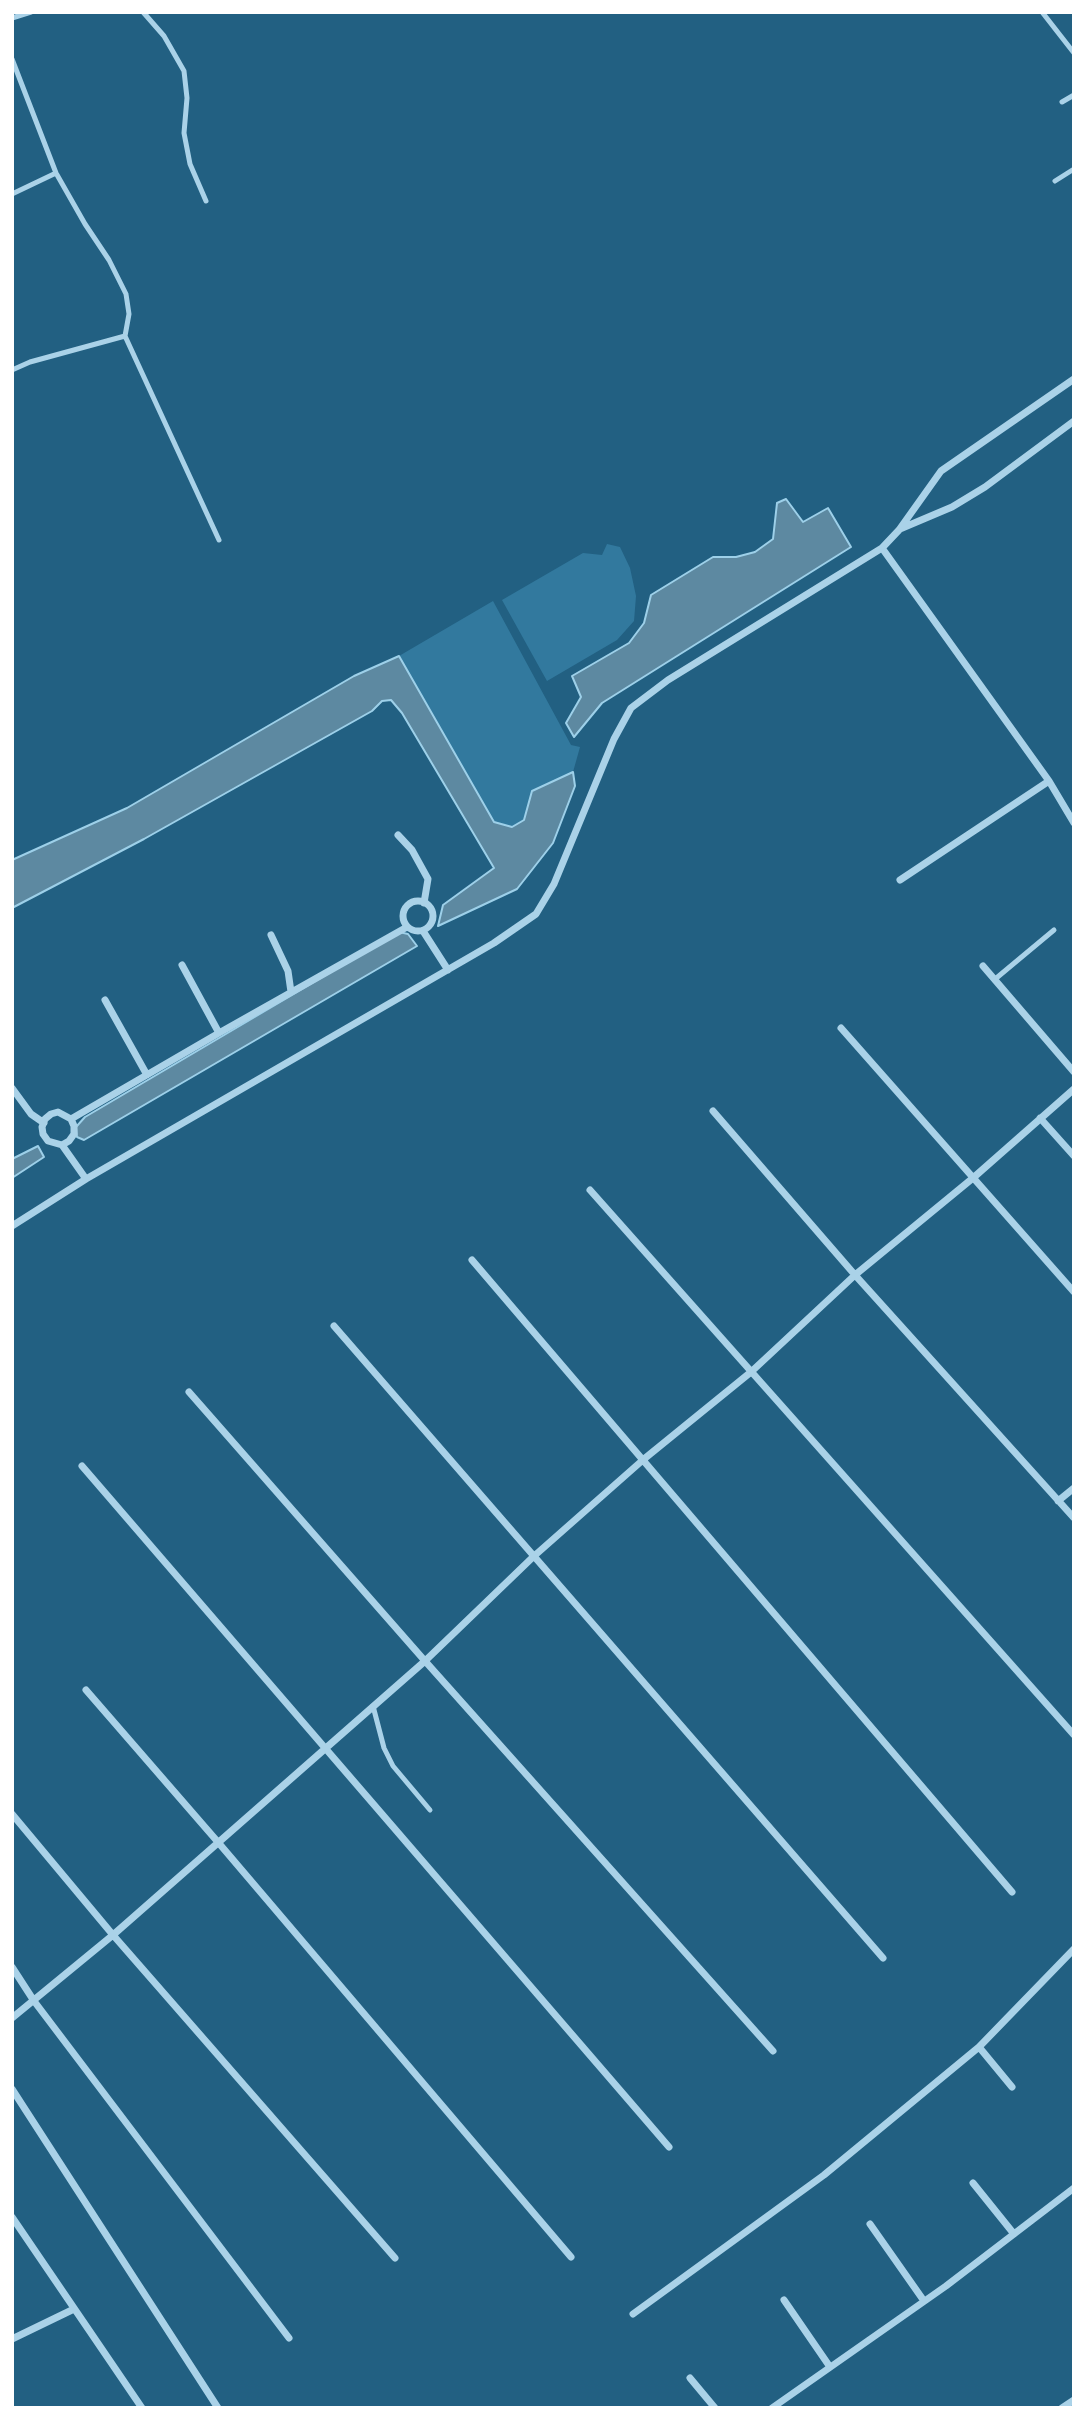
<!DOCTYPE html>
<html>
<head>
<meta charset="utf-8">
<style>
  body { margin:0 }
  #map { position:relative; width:1086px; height:2420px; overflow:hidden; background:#226082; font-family:Figtree,sans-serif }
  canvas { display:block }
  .frame { position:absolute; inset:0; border:14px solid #fff; pointer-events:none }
</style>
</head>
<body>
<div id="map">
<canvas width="1086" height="2420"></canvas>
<div class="frame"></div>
</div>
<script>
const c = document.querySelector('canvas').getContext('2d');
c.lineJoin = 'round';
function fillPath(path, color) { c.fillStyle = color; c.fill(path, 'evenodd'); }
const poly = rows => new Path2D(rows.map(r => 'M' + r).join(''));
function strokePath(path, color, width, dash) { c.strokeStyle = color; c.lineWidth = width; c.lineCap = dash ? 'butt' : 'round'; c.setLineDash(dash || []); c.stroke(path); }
const green = poly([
  [607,544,620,547,630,568,636,596,634,621,617,640,547,681,502,600,583,553,602,555],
  [493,601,571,745,580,747,573,772,532,791,524,820,512,827,494,822,399,656]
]);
const water = poly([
  [786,499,803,522,828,508,851,547,602,703,574,737,566,723,581,697,572,676,629,643,644,623,651,595,713,557,736,557,755,552,773,539,777,503,786,499],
  [399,656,494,822,512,827,524,820,532,791,573,772,575,786,553,843,517,889,438,926,443,905,494,868,402,713,391,700,382,701,372,711,144,839,12,908,12,860,127,808,354,676,399,656],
  [399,932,408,934,417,946,84,1140,77,1137,76,1127,85,1117,399,932],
  [38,1146,44,1157,12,1178,12,1159,38,1146]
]);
const service = poly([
  [143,12,164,36,184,71,187,98,184,133,190,164,206,201],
  [1042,12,1074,53],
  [12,18,31,12],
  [12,59,56,173,85,224,109,260,126,294,129,314,125,336,219,540],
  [1062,102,1074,95],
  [1055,181,1074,169],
  [12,194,56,173],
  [12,370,30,362,125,336],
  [994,980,1054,930],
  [373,1706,384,1748,393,1766,430,1810]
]);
const minor = poly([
  [900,529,952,507,985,487,1074,421],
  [882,548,1049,781,1074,823],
  [398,835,412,850,428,879,424,903],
  [900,880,1049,781],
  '403 916a15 15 0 1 1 30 0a15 15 0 1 1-30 0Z',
  [423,931,448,970],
  [271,935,288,971,291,992],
  [182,965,219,1033],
  [983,966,1074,1072],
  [105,1000,147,1075],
  [841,1028,1074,1292],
  [12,1088,31,1114,44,1123],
  [713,1111,855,1275,1074,1518],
  [1040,1118,1074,1156],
  [71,1119,219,1033,407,927],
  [62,1145,69,1141,74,1134,74,1126,71,1119,58,1112,51,1114,45,1119,42,1127,43,1134,48,1141,62,1145,86,1179],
  [590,1190,1074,1735],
  [12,1226,86,1179,494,943,536,914,554,884,614,739,631,708,668,680,882,548,899,530,941,471,1074,379],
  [472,1260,1012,1892],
  [334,1326,883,1958],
  [189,1392,425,1661,773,2051],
  [82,1466,669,2147],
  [1058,1501,1074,1488],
  [86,1690,217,1841,571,2257],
  [12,1814,113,1935,395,2258],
  [12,1967,34,2001,289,2338],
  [12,2018,113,1935,425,1661,533,1557,644,1459,751,1372,855,1275,973,1178,1074,1089],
  [979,2047,1012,2087],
  [12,2089,218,2408],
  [973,2183,1014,2234],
  [12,2217,142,2408],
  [870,2224,924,2301],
  [784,2300,830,2367],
  [633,2314,824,2175,979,2047,1074,1949],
  [12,2339,74,2309],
  [690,2378,715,2408],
  [772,2408,946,2286,1074,2188],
  [1062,2408,1074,2400]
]);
fillPath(green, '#32799e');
fillPath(water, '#5d89a1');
strokePath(water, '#9dd0e9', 2);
strokePath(service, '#aad2e8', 5);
strokePath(minor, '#aad2e8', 7);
</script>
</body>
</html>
